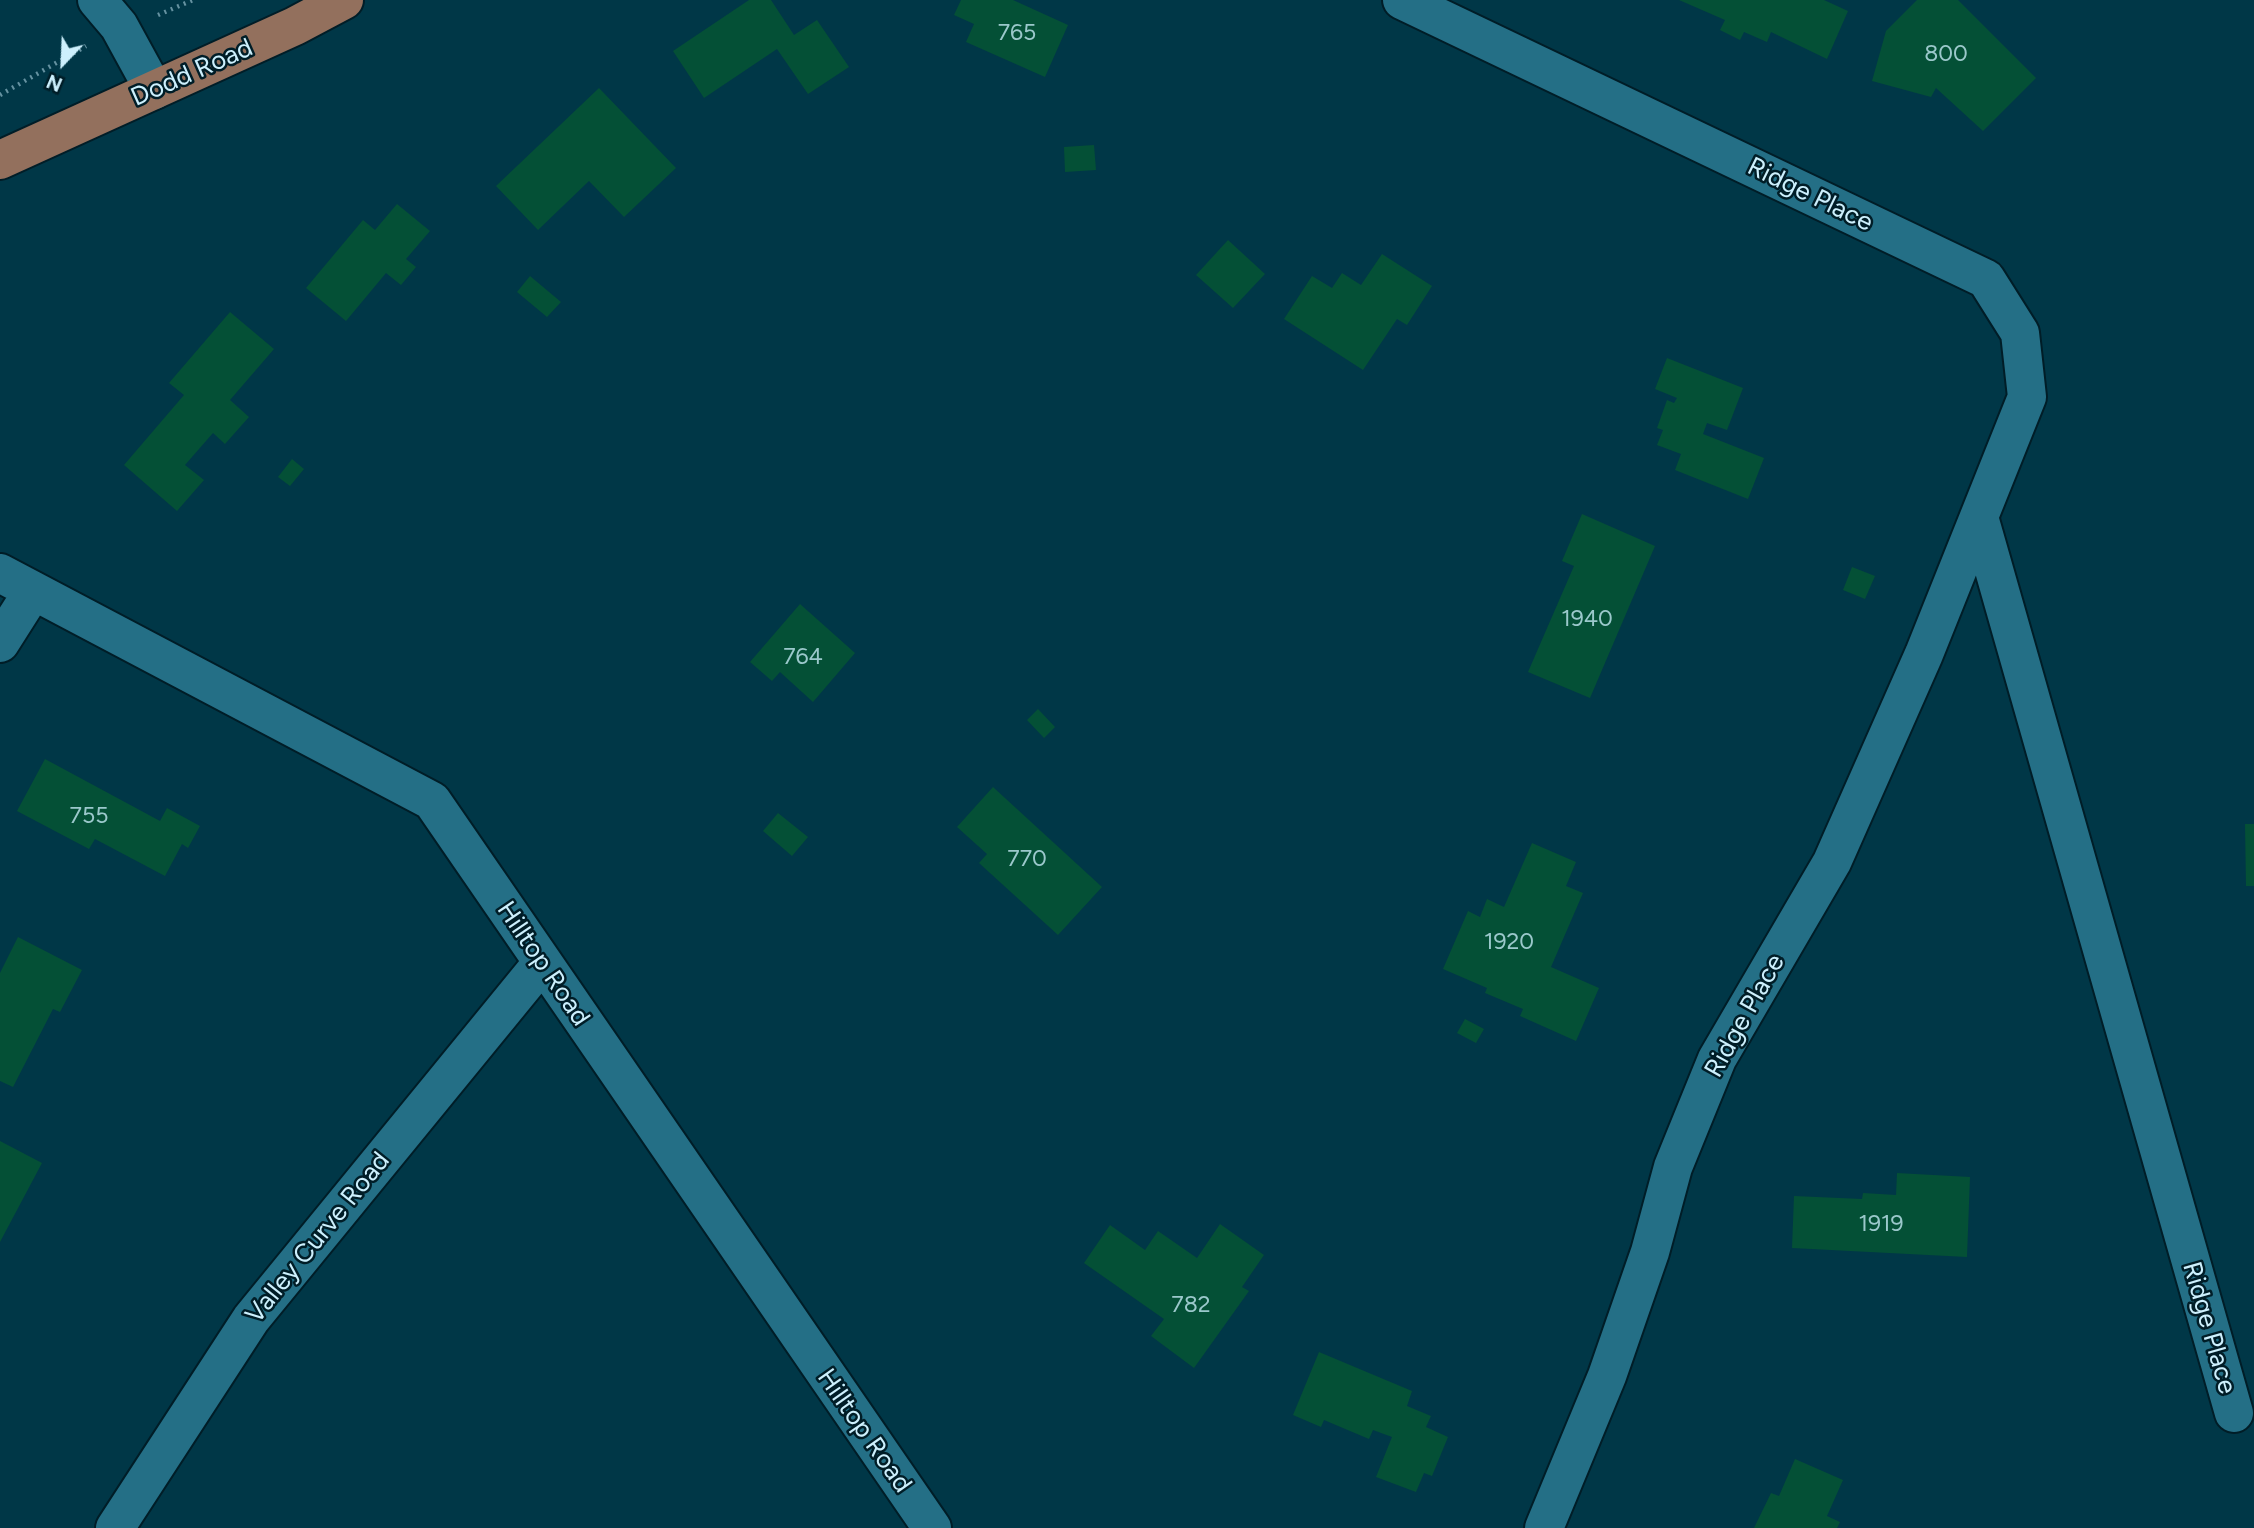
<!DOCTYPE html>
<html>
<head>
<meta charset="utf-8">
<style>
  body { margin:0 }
  #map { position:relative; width:2254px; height:1528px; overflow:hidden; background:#003747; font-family:Figtree,sans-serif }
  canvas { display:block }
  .north { position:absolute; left:28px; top:28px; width:70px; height:70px; -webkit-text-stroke:5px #001d27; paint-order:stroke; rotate:203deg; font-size:19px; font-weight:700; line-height:28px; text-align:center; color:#cdf0fd }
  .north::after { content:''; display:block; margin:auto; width:24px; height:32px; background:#cdf0fd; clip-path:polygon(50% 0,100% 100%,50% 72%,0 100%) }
</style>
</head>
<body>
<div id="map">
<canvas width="2254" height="1528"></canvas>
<div class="north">N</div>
</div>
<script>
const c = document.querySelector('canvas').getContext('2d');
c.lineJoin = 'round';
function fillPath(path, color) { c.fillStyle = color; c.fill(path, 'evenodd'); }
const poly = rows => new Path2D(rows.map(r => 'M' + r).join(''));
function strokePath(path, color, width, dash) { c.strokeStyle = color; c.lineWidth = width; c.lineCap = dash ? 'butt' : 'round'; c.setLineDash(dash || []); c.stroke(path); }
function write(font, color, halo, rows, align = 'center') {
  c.font = font + ' Figtree,sans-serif'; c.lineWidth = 5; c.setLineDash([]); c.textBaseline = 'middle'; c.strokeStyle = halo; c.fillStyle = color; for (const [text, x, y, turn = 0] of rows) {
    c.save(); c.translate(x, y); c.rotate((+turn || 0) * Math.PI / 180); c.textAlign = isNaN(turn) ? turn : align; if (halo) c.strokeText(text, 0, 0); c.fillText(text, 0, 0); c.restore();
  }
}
const building = poly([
  [749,0,771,0,794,35,817,20,849,67,808,94,777,49,704,98,673,51],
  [961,0,1013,0,1068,25,1045,77,966,42,974,24,954,15],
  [1679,0,1824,0,1848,11,1827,59,1771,32,1767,42,1744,32,1740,40,1720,30,1725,20],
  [1917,0,1958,0,2036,78,1983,131,1936,88,1931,97,1872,81,1886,31],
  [599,88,676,168,624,217,589,181,538,230,496,186],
  [1094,145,1096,170,1065,172,1064,147],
  [397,204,430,231,406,259,416,267,401,285,386,273,346,321,306,288,363,220,375,230],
  [1228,240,1265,274,1233,308,1196,275],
  [1382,254,1432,286,1407,325,1397,319,1363,370,1284,319,1312,276,1332,288,1342,273,1361,285],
  [530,276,561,302,547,317,517,292],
  [230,312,274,349,230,400,249,417,225,444,213,433,185,465,204,480,177,511,124,465,184,395,169,383],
  [1667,358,1743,388,1727,430,1707,423,1703,434,1764,458,1748,499,1675,470,1681,454,1657,445,1663,430,1657,428,1667,400,1674,403,1677,398,1655,389],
  [292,459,304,469,290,486,278,477],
  [1582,514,1655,546,1590,698,1528,672,1574,566,1562,561],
  [1852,567,1875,576,1865,599,1843,590],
  [800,604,855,653,813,702,780,672,772,681,750,662],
  [1038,709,1055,727,1044,738,1027,720],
  [45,759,160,821,167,808,200,826,188,848,182,844,165,876,95,839,89,849,17,811],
  [993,787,1102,887,1058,935,979,863,987,854,957,827],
  [778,813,808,837,792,856,763,831],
  [2245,824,2254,824,2254,886,2246,886],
  [1532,843,1576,862,1566,886,1583,893,1551,967,1599,988,1576,1041,1520,1016,1523,1009,1485,993,1487,988,1443,969,1468,911,1480,917,1487,899,1504,907],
  [18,937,82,970,60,1012,53,1009,13,1087,0,1081,0,973],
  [1465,1019,1484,1029,1476,1043,1457,1033],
  [0,1141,42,1163,0,1242],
  [1897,1173,1970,1177,1967,1257,1792,1248,1794,1196,1862,1199,1863,1193,1896,1195],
  [1220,1224,1264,1255,1242,1287,1249,1291,1194,1368,1151,1336,1164,1319,1084,1263,1110,1225,1145,1250,1158,1231,1197,1258],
  [1319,1352,1412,1391,1407,1406,1431,1416,1426,1427,1448,1437,1432,1476,1424,1473,1416,1492,1376,1477,1392,1437,1373,1430,1369,1439,1324,1420,1321,1427,1293,1415],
  [1795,1459,1843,1480,1827,1516,1840,1522,1837,1528,1754,1528,1771,1493,1779,1496]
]);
const path = poly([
  [158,15,193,0],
  [0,95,86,46]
]);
const minor = poly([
  [97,0,119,26,154,90],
  [1402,0,1986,279,2020,333,2027,397,1924,654,1832,862,1717,1059,1673,1167,1650,1252,1607,1376,1544,1528],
  [1979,517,2234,1413],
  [0,573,432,801,932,1528],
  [0,643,33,591],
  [115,1528,251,1319,542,963]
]);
const major = poly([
  [0,160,295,26,344,0]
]);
const numberNames = [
  ["765",1017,33],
  ["800",1946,54],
  ["1940",1587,619],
  ["764",803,657],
  ["755",89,816],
  ["770",1027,859],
  ["1920",1509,942],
  ["1919",1881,1224],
  ["782",1191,1305]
];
const streetNames = [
  ["Dodd Road",192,73,-24],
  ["Ridge Place",1810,195,26],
  ["Hilltop Road",543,964,56],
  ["Ridge Place",1745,1016,-61],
  ["Valley Curve Road",318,1238,-51],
  ["Ridge Place",2209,1328,74],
  ["Hilltop Road",864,1431,55]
];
fillPath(building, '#045036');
strokePath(minor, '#001d27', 42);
strokePath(major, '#001d27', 42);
strokePath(path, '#6592a1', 4.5, [2, 5]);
strokePath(minor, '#246f86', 38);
strokePath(major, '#93705d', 38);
write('23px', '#9bc8cb', null, numberNames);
write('26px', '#cdf0fd', '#001d27', streetNames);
</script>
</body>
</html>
